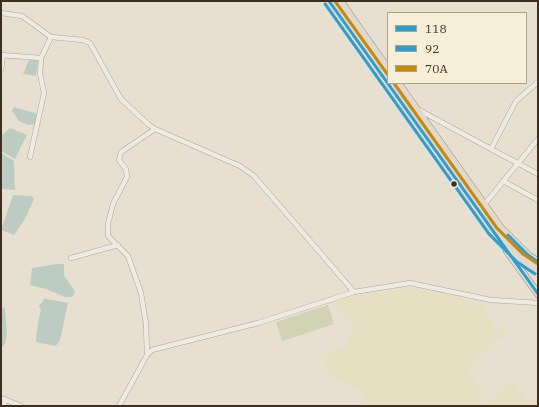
<!DOCTYPE html>
<html>
<head>
<meta charset="utf-8">
<style>
  body { margin:0 }
  #map { position:relative; width:539px; height:407px; overflow:hidden; background:#e7e0d1; font-family:"IBM Plex Serif",serif }
  canvas { display:block }
  .frame { position:absolute; inset:0; border:2px solid #3d2e20; pointer-events:none }
  .legend { position:absolute; left:387px; top:12px; width:140px; height:72px; box-sizing:border-box; background:#f7eed8; border:1px solid #ada18e; margin:0; padding:5px 7px; list-style:none; font-size:12px; color:#3d2e20 }
  .legend li { display:flex; align-items:center; gap:8px; height:20px }
  .legend b { width:20px; border:1px solid #ada18e }
</style>
</head>
<body>
<div id="map">
<canvas width="539" height="407"></canvas>
<div class="frame"></div>
<ul class="legend">
<li><b style="height:5px;background:#2b9ed2"></b>118</li>
<li><b style="height:5px;background:#2b9ed2"></b>92</li>
<li><b style="height:5px;background:#c88808"></b>70A</li>
</ul>
</div>
<script>
const c = document.querySelector('canvas').getContext('2d');
c.lineJoin = 'round';
function fillPath(path, color) { c.fillStyle = color; c.fill(path, 'evenodd'); }
const poly = rows => new Path2D(rows.map(r => 'M' + r).join(''));
function strokePath(path, color, width, dash) { c.strokeStyle = color; c.lineWidth = width; c.lineCap = dash ? 'butt' : 'round'; c.setLineDash(dash || []); c.stroke(path); }
const farmland = poly([
  [415,288,450,295,482,305,495,329,501,327,509,332,493,343,467,371,484,391,477,398,483,406,507,384,515,384,527,402,538,397,538,406,367,406,364,393,327,372,324,365,327,354,336,348,344,349,354,328,349,318,339,311,333,302,357,295]
]);
const cemetery = poly([
  [328,305,334,324,282,341,276,322]
]);
const water = poly([
  [29,60,38,60,36,76,23,74],
  [14,107,35,113,37,115,35,124,28,125,19,121,12,111],
  [10,128,27,135,15,159,1,151,1,136],
  [1,153,14,161,15,190,1,189],
  [13,195,32,196,34,199,25,219,14,235,1,230],
  [57,264,64,264,64,275,75,292,72,297,65,297,46,289,30,285,32,268],
  [43,298,68,303,60,340,56,346,36,342,36,339,39,317,41,310,39,306,44,300],
  [1,307,5,308,7,335,4,346,1,346]
]);
const minor = poly([
  [1,13,22,16,51,37,83,40,90,43,121,99,148,124,155,129,240,166,254,176,354,292,410,283,491,300,538,303],
  [1,55,41,58,51,37],
  [1,70,3,55],
  [538,82,516,101,491,149,538,174],
  [419,110,491,149],
  [30,157,44,93,40,74,41,58],
  [503,181,538,200],
  [477,210,484,205,538,139],
  [71,258,118,245],
  [147,355,146,324,141,293,128,256,108,236,108,224,113,204,127,177,126,169,119,160,121,152,155,129],
  [1,398,21,406],
  [4,406,5,399],
  [119,406,147,355,152,350,258,323,354,292]
]);
const trunk = poly([
  [329,1,493,231,520,258,538,270],
  [340,1,388,69],
  [398,83,500,227,528,255,538,262],
  [507,251,538,294]
]);
const bus1 = poly([
  [329,1,538,294],
  [508,235,528,255,538,262]
]);
const bus2 = poly([
  [325,4,489,234,517,262,535,274]
]);
const bus3 = poly([
  [335,1,388,75],
  [394,83,497,228,523,254,538,264]
]);
const markers = [
  [454,184,3.5,"#3d2e20"]
];
fillPath(farmland, '#e6dfc2');
fillPath(cemetery, '#d1d1b3');
fillPath(water, '#bcccc2');
strokePath(minor, '#ada599', 5.5);
strokePath(trunk, '#928b80', 8);
strokePath(minor, '#efebe3', 4.5);
strokePath(trunk, '#e0d9cb', 7);
strokePath(bus1, '#2b9ed2', 3);
strokePath(bus2, '#2b9ed2', 3);
strokePath(bus3, '#c88808', 3);
for (const [x, y, r, color] of markers) { const dot = new Path2D(); dot.arc(x, y, r, 0, 2 * Math.PI); c.fillStyle = color; c.fill(dot); strokePath(dot, '#f7eed8', 1.5); }
</script>
</body>
</html>
